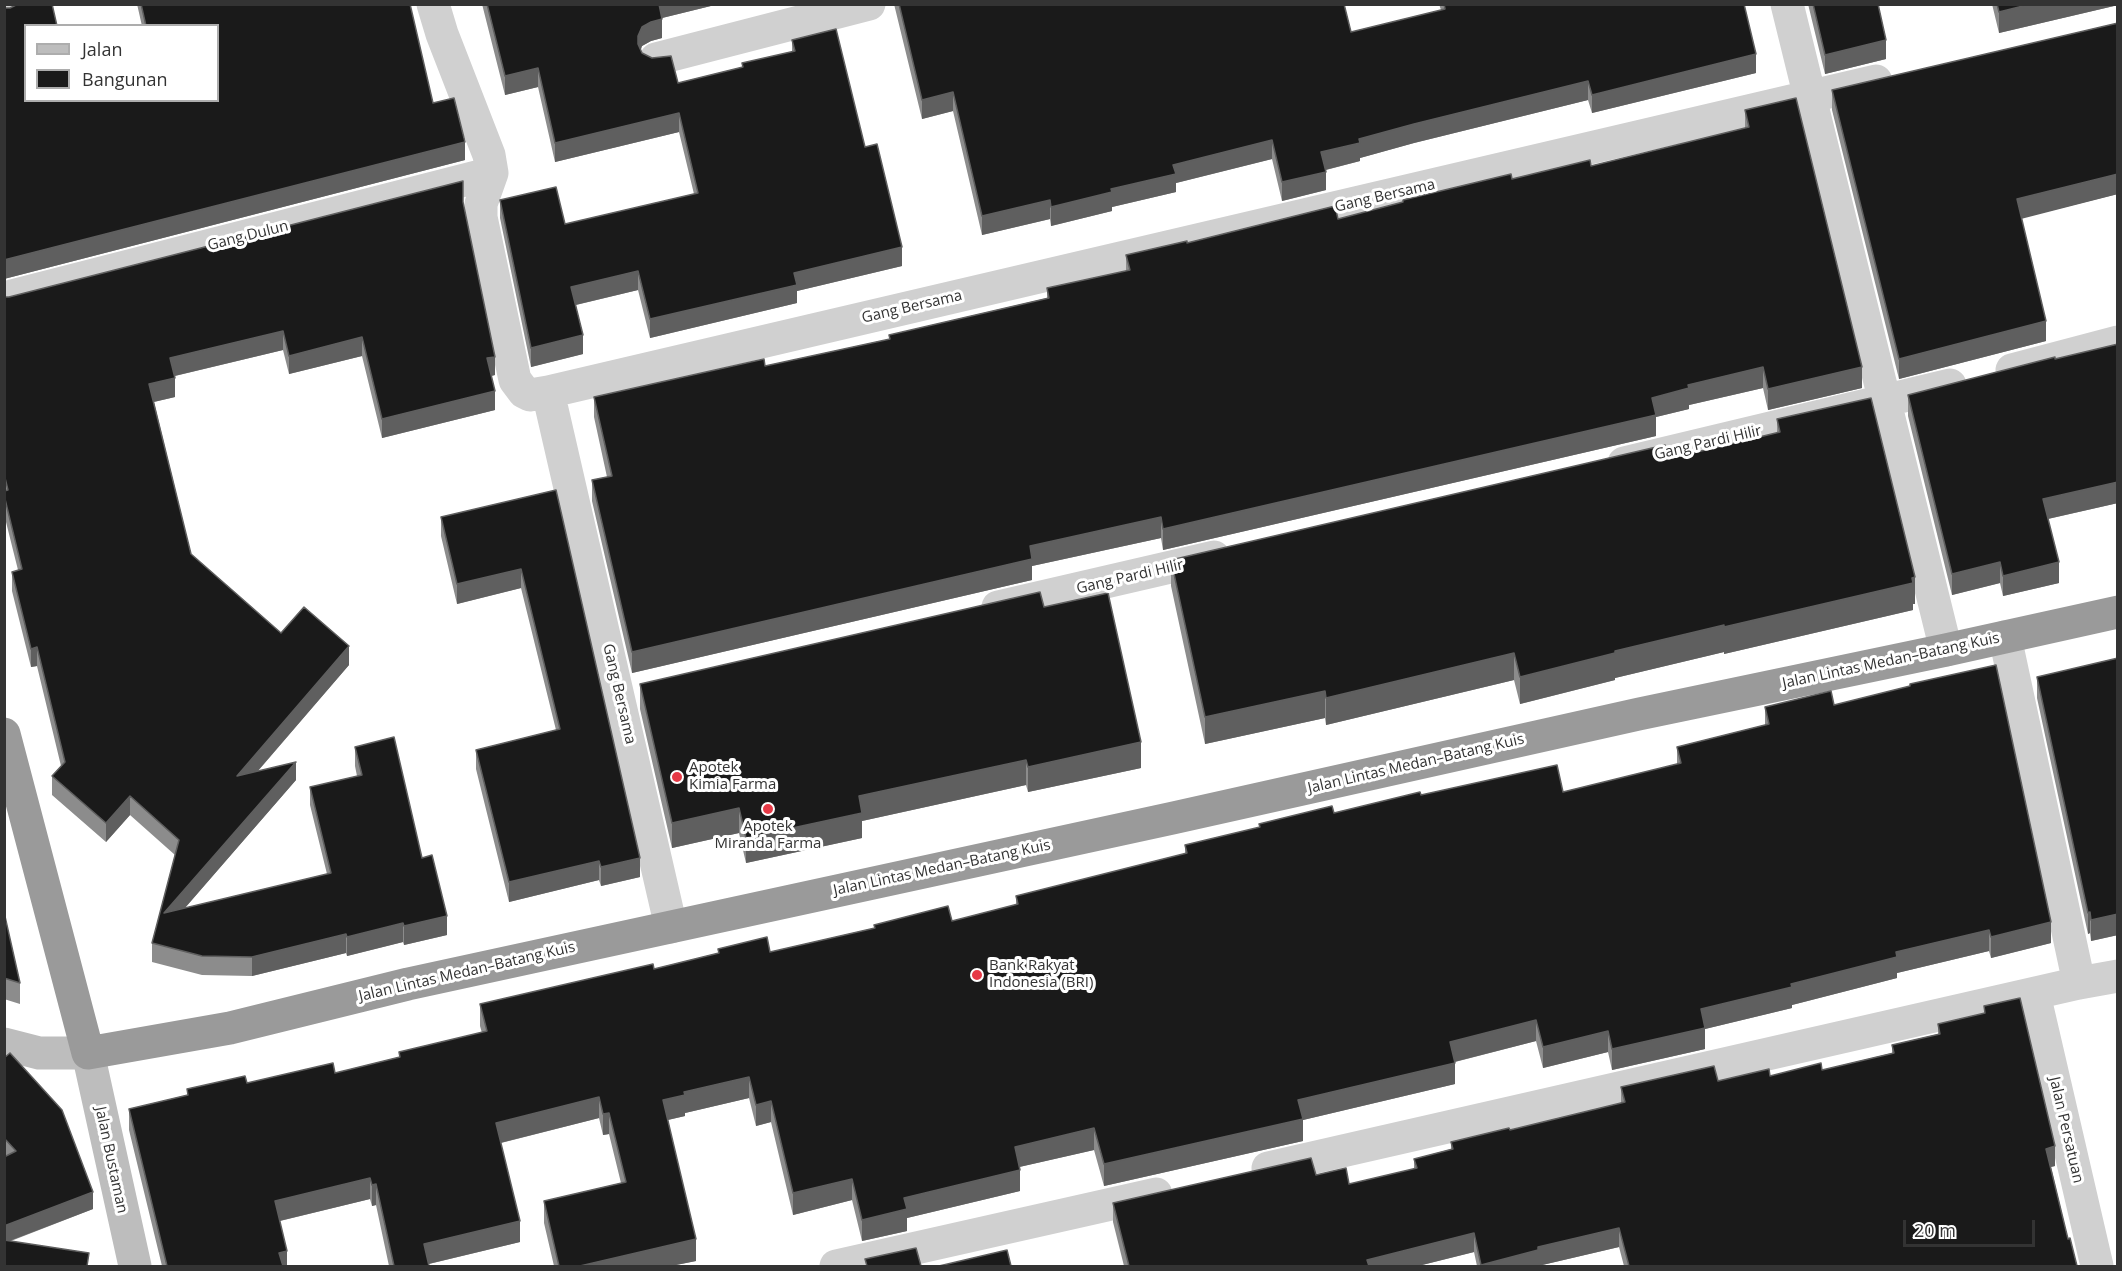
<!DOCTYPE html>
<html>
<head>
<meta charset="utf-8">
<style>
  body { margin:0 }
  #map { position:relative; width:2122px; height:1271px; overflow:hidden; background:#fff; font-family:"Open Sans",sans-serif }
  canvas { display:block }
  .frame { position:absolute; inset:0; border:6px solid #333; pointer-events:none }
  .legend { position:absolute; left:24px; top:24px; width:195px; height:78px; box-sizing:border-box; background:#fff; border:2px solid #adadad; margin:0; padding:8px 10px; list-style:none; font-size:18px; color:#333 }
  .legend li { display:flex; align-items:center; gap:12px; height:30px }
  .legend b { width:30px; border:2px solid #adadad }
  .scale { position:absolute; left:1903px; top:1220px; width:132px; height:27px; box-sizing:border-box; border:3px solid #333; border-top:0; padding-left:8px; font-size:18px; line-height:21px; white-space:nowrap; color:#333; -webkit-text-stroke:4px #fff; paint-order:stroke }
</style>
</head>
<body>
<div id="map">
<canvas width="2122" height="1271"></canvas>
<div class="frame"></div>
<ul class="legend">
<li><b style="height:8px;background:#bdbdbd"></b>Jalan</li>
<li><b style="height:16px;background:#1a1a1a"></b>Bangunan</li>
</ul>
<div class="scale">20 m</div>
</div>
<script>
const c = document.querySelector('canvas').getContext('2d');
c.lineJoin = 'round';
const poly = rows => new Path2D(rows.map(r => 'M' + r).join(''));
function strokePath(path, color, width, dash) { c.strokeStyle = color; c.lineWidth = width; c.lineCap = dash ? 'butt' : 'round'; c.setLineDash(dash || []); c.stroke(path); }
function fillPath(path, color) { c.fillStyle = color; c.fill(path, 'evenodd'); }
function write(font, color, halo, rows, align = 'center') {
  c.font = font + ' "Open Sans",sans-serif'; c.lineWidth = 6; c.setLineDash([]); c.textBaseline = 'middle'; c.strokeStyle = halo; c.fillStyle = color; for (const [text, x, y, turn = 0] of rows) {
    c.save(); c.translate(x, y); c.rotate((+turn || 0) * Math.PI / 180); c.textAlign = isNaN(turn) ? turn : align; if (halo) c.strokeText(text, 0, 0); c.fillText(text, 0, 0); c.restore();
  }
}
const street = poly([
  [433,4,442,34,489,155,492,173,481,204,481,217,515,380,524,392,530,395,548,392],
  [1787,4,1946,650],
  [4,9,19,4],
  [656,59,869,4],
  [4,298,492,173],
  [2012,370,2118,342],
  [1624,463,1950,385],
  [998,607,1214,557],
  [2005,637,2079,983],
  [671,927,548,392,1876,81],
  [2034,994,2097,1266],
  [1268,1168,2079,983,2118,976],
  [836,1266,1156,1194]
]);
const secondary = poly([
  [4,1044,39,1053,88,1053,135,1266]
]);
const highway = poly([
  [4,734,88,1053,230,1028,408,984,1173,818,1639,714,1946,650,2118,612]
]);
const wall = poly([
  [137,4,414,4,410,5,433,103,465,160,4,279,4,8,26,100,218,26,142,26],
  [482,4,719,4,662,18,662,38,651,41,642,46,641,50,642,53,678,83,742,67,742,63,792,52,792,40,865,147,902,266,797,291,797,303,650,338,638,290,576,305,583,354,531,367,500,218,500,200,565,224,694,194,679,132,555,162,538,87,505,95],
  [894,4,1344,4,1351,32,1441,10,1439,4,1744,4,1756,73,1592,113,1588,100,1414,143,1360,158,1360,161,1326,170,1326,190,1282,201,1272,159,1176,183,1176,192,1112,207,1112,211,1051,226,1050,219,982,235,953,111,922,119],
  [1808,4,1878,4,1886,59,1825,74],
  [1992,4,2118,4,2118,6,2114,6,1999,33],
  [2118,23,2118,194,2021,218,2046,341,1899,379,1832,110,1832,90],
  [1745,110,1862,388,1768,410,1763,388,1689,405,1689,409,1656,417,1656,436,1163,550,1161,538,1032,566,1032,580,632,673,592,501,592,480,607,477,594,417,594,397,765,366,889,339,889,335,1047,298,1047,288,1126,271,1126,255,1187,243,1338,219,1512,179,1591,166,1745,128],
  [463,203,495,375,491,376,495,410,382,438,362,356,289,374,283,350,175,376,175,397,154,402,191,554,281,633,349,665,258,771,296,780,185,908,327,874,310,805,310,787,357,776,355,766,355,747,422,858,447,935,404,945,403,942,347,956,346,953,252,976,202,975,152,962,152,943,175,855,130,815,106,842,52,795,52,776,61,766,37,666,31,667,12,591,12,572,18,570,4,514,4,297,9,297],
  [2118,344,2118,503,2048,519,2059,583,2003,596,2000,583,1952,595,1908,416,1908,395],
  [1777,419,1915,604,1913,604,1913,610,1724,654,1724,652,1615,678,1615,680,1520,704,1514,680,1326,725,1325,718,1205,744,1171,586,1171,560,1668,459,1777,433],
  [556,490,640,877,601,886,599,880,509,902,476,769,476,750,556,730,521,588,457,604,441,536,441,517],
  [1044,607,1141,768,1028,792,1026,785,862,821,862,838,746,863,739,833,672,848,640,709,640,684],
  [2118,658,2118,935,2091,941,2090,933,2088,934,2037,698,2037,677],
  [1834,705,2051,943,1991,958,1989,951,1897,973,1897,978,1792,1005,1792,1008,1705,1029,1705,1049,1612,1070,1608,1052,1543,1068,1536,1041,1455,1062,1455,1084,1303,1120,1303,1141,1104,1186,1094,1150,1019,1167,1020,1191,907,1218,907,1231,862,1241,852,1200,793,1215,771,1122,756,1126,749,1098,685,1113,685,1116,668,1120,696,1261,671,1266,554,1266,544,1223,544,1201,621,1183,609,1134,603,1135,599,1118,501,1143,520,1242,429,1264,429,1266,389,1266,376,1205,372,1206,370,1199,280,1221,287,1266,162,1266,129,1130,129,1109,187,1095,187,1089,335,1073,399,1057,399,1052,482,1033,480,1026,480,1004,654,969,718,953,718,949,770,952,874,928,874,925,952,921,1016,905,1016,896,1185,854,1185,845,1259,828,1259,824,1334,813,1421,795,1563,792,1677,764,1677,747,1765,725,1765,707],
  [4,912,20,983,20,1004,4,999],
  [1984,1006,2055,1166,2051,1167,2068,1239,2077,1266,1624,1266,1619,1247,1538,1266,1477,1266,1474,1252,1418,1266,1124,1266,1113,1222,1113,1203,1316,1175,1349,1184,1414,1169,1414,1159,1451,1149,1451,1142,1510,1130,1621,1103,1621,1087,1718,1081,1822,1070,1892,1053,1892,1045,1938,1034,1938,1024,1984,1014],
  [4,1058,93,1209,11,1241,89,1266,4,1266,5,1156,4,1155]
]);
const shadedWall = poly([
  [658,4,719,4,658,19],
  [2031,4,2114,4,2114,6,1999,33,1999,12],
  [662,19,662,38,651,41,642,46,638,55,638,36,642,27,651,22],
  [1886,40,1886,59,1825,74,1825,55],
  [1756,54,1756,73,1592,113,1592,95],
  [538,68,538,87,505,95,505,76],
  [1588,81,1588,100,1414,143,1360,158,1360,161,1321,171,1321,152,1359,139,1414,124],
  [953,92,953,111,922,119,922,100],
  [679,113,679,132,555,162,555,143],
  [1272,140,1272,159,1176,183,1176,192,1112,207,1112,211,1051,226,1051,207,1173,165],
  [465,142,465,160,4,279,4,260],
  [1326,172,1326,190,1282,201,1282,182],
  [2118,174,2118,194,2017,220,2017,199],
  [1050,200,1050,219,982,235,982,216],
  [902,247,902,266,797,291,797,303,650,338,650,319,794,273],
  [638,271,638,290,571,306,571,287],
  [2046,321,2046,341,1899,379,1899,359],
  [283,331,283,350,170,377,170,358],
  [583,335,583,354,531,367,531,348],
  [362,337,362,356,289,374,289,356],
  [495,357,495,375,487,377,487,358],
  [1763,367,1763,388,1689,405,1689,409,1656,417,1656,436,1163,550,1163,529,1652,398,1688,385],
  [1862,367,1862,388,1768,410,1768,389],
  [175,378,175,397,149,403,149,384],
  [495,391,495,410,382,438,382,419],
  [2118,482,2118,503,2043,520,2043,499],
  [1161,517,1161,538,1032,566,1032,580,632,673,632,652,1030,546],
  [2000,562,2000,583,1952,595,1952,574],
  [2059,562,2059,583,2003,596,2003,576],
  [521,569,521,588,457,604,457,584],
  [1915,577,1915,604,1913,604,1913,610,1724,654,1724,627],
  [1724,625,1724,652,1615,678,1615,680,1520,704,1520,677,1615,651],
  [349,646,349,665,237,795,237,776],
  [37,647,37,666,31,667,31,649],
  [1514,653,1514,680,1326,725,1326,698],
  [1325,691,1325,718,1205,744,1205,717],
  [1141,742,1141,768,1028,792,1028,767],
  [1026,760,1026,785,862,821,862,838,746,863,746,838,859,796],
  [296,762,296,780,164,932,164,913],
  [130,796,130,815,106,842,106,823],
  [739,808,739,833,672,848,672,823],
  [640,858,640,877,601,886,601,867],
  [599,861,599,880,509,902,509,882],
  [2090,912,2090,933,2088,934,2088,913],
  [2118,914,2118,935,2091,941,2091,920],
  [447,916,447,935,404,945,404,926],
  [2051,922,2051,943,1991,958,1991,937],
  [403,923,403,942,347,956,347,937],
  [1989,930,1989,951,1897,973,1897,978,1792,1005,1792,1008,1705,1029,1705,1049,1612,1070,1612,1049,1701,1009,1791,984,1896,952],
  [346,934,346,953,252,976,252,957],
  [1536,1020,1536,1041,1450,1063,1450,1042],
  [1608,1031,1608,1052,1543,1068,1543,1047],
  [1455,1063,1455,1084,1303,1120,1303,1141,1104,1186,1104,1164,1298,1100],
  [749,1077,749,1098,685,1113,685,1116,663,1121,663,1100,684,1092],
  [599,1097,599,1118,496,1144,496,1123],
  [771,1101,771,1122,756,1126,756,1105],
  [609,1113,609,1134,603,1135,603,1114],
  [1094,1128,1094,1150,1015,1168,1015,1147],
  [2055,1146,2055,1166,2046,1168,2046,1149],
  [1020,1170,1020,1191,907,1218,907,1231,862,1241,862,1220,904,1198],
  [370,1178,370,1199,275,1222,275,1201],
  [852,1179,852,1200,793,1215,793,1193],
  [376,1184,376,1205,372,1206,372,1185],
  [93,1192,93,1209,4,1243,4,1226],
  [520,1221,520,1242,424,1265,424,1244],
  [1619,1228,1619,1247,1538,1266,1481,1266,1481,1265,1538,1247],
  [1474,1233,1474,1252,1418,1266,1367,1266,1367,1260],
  [696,1239,696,1261,671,1266,580,1266],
  [287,1251,287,1266,279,1266,279,1253]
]);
const building = poly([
  [18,4,52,4,57,26,26,26,26,100,218,100,218,26,146,26,141,4,410,4,433,103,454,98,465,142,4,260,4,8,10,8,18,4],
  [487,4,659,4,662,19,651,22,642,27,638,36,638,44,642,53,652,58,671,56,678,83,743,67,742,63,795,51,792,40,836,29,865,147,877,144,902,247,794,273,797,285,650,319,638,271,571,287,583,335,531,348,500,200,556,187,565,224,698,193,679,113,555,143,538,68,505,76,487,4],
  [899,4,1344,4,1351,32,1445,9,1444,4,1744,4,1756,54,1592,95,1588,81,1414,124,1359,139,1360,143,1321,152,1326,172,1282,182,1272,140,1173,165,1176,174,1111,189,1112,192,1051,207,1050,200,982,216,953,92,922,100,899,4],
  [1813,4,1878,4,1886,40,1825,55,1813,4],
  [1997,4,2031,4,1999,12,1997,4],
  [2118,23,2118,174,2017,199,2046,321,1899,359,1832,90,2118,23],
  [1796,98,1862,367,1768,389,1763,367,1688,385,1689,388,1652,398,1656,415,1163,529,1161,517,1030,546,1032,559,632,652,592,480,612,476,594,397,764,359,765,366,890,339,889,335,1049,298,1047,288,1130,270,1126,255,1187,241,1187,243,1335,206,1338,219,1403,202,1403,200,1511,174,1512,179,1590,160,1591,166,1749,127,1745,110,1796,98],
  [463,181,463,202,495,357,487,358,495,391,382,419,362,337,289,356,283,331,170,358,175,378,149,384,191,554,281,633,304,607,349,646,237,776,296,762,164,913,331,873,310,787,362,775,355,747,394,737,422,858,432,855,447,916,404,926,403,923,347,937,346,934,252,957,202,956,152,943,179,840,130,796,106,823,52,776,65,762,37,647,31,649,12,572,22,569,4,495,4,491,8,490,4,474,4,297,9,297,463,181],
  [2118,344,2118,482,2043,499,2059,562,2003,576,2000,562,1952,574,1908,395,2055,357,2055,359,2118,344],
  [1871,398,1915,577,1912,578,1913,583,1724,627,1724,625,1615,651,1615,653,1520,677,1514,653,1326,698,1325,691,1205,717,1171,560,1665,445,1668,459,1780,432,1777,419,1871,398],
  [556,490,640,858,601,867,599,861,509,882,476,750,560,729,521,569,457,584,441,517,556,490],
  [1040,592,1044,607,1108,593,1141,742,1028,767,1026,760,859,796,862,813,746,838,739,808,672,823,640,684,1040,592],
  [2118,658,2118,914,2091,920,2090,912,2088,913,2037,677,2118,658],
  [1996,665,2051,922,1991,937,1989,930,1896,952,1897,957,1791,984,1792,987,1701,1009,1705,1028,1612,1049,1608,1031,1543,1047,1536,1020,1450,1042,1455,1063,1298,1100,1303,1119,1104,1164,1094,1128,1015,1147,1020,1170,904,1198,907,1209,862,1220,852,1179,793,1193,771,1101,756,1105,749,1077,684,1092,685,1095,663,1100,696,1239,580,1266,559,1266,544,1201,626,1182,609,1113,603,1114,599,1097,496,1123,520,1221,424,1244,429,1266,394,1266,376,1184,372,1185,370,1178,275,1201,287,1251,279,1253,283,1266,167,1266,129,1109,188,1095,187,1089,245,1076,247,1083,333,1063,335,1073,400,1057,399,1052,487,1031,480,1004,653,964,654,969,719,953,718,949,767,937,770,952,875,928,874,925,948,906,952,921,1018,904,1016,896,1187,853,1185,845,1260,827,1259,824,1332,806,1334,813,1420,792,1421,795,1557,765,1563,792,1681,763,1677,747,1769,724,1765,707,1831,691,1834,705,1910,686,1910,684,1996,665],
  [4,912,20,983,4,978,4,912],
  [2020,998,2055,1146,2046,1149,2068,1239,2070,1238,2077,1266,1629,1266,1619,1228,1538,1247,1538,1250,1481,1265,1474,1233,1367,1260,1369,1266,1129,1266,1113,1203,1311,1158,1316,1175,1346,1168,1349,1184,1417,1168,1414,1159,1453,1149,1451,1142,1509,1128,1510,1130,1625,1102,1621,1087,1714,1066,1718,1081,1769,1069,1770,1076,1821,1063,1822,1070,1894,1053,1892,1045,1940,1034,1938,1024,1985,1013,1984,1006,2020,998],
  [10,1053,62,1110,93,1192,4,1226,4,1157,16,1151,4,1138,4,1058,10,1053],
  [4,1240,89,1253,87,1266,4,1266,4,1240],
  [916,1248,921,1266,867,1266,865,1259,916,1248],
  [1007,1250,1011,1266,939,1266,1007,1250]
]);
const markers = [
  [677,777,6,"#e63946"],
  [768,809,6,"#e63946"],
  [977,975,6,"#e63946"]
];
const streetNames = [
  ["Gang Bersama",1385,196,-13],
  ["Gang Dulun",248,236,-14],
  ["Gang Bersama",912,307,-13],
  ["Gang Pardi Hilir",1708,443,-13],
  ["Gang Pardi Hilir",1130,577,-13],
  ["Jalan Lintas Medan–Batang Kuis",1891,661,-12],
  ["Gang Bersama",619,694,77],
  ["Jalan Lintas Medan–Batang Kuis",1416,764,-13],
  ["Jalan Lintas Medan–Batang Kuis",942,868,-12],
  ["Jalan Lintas Medan–Batang Kuis",467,972,-13],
  ["Jalan Persatuan",2066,1130,77],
  ["Jalan Bustaman",111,1160,78]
];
const poiNames = [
  ["Apotek",689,768],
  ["Kimia Farma",689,785],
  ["Apotek",768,827,"center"],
  ["Miranda Farma",768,844,"center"],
  ["Bank Rakyat",989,966],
  ["Indonesia (BRI)",989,983]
];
strokePath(street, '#d0d0d0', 33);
strokePath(secondary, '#bdbdbd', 33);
strokePath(highway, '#9a9a9a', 33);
fillPath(wall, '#8c8c8c');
fillPath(shadedWall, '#5f5f5f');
fillPath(building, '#1a1a1a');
strokePath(building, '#5f5f5f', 1.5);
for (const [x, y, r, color] of markers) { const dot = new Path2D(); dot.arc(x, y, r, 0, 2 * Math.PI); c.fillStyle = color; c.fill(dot); strokePath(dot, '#fff', 2); }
write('15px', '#333', '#fff', streetNames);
write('15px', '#333', '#fff', poiNames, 'left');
</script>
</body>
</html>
